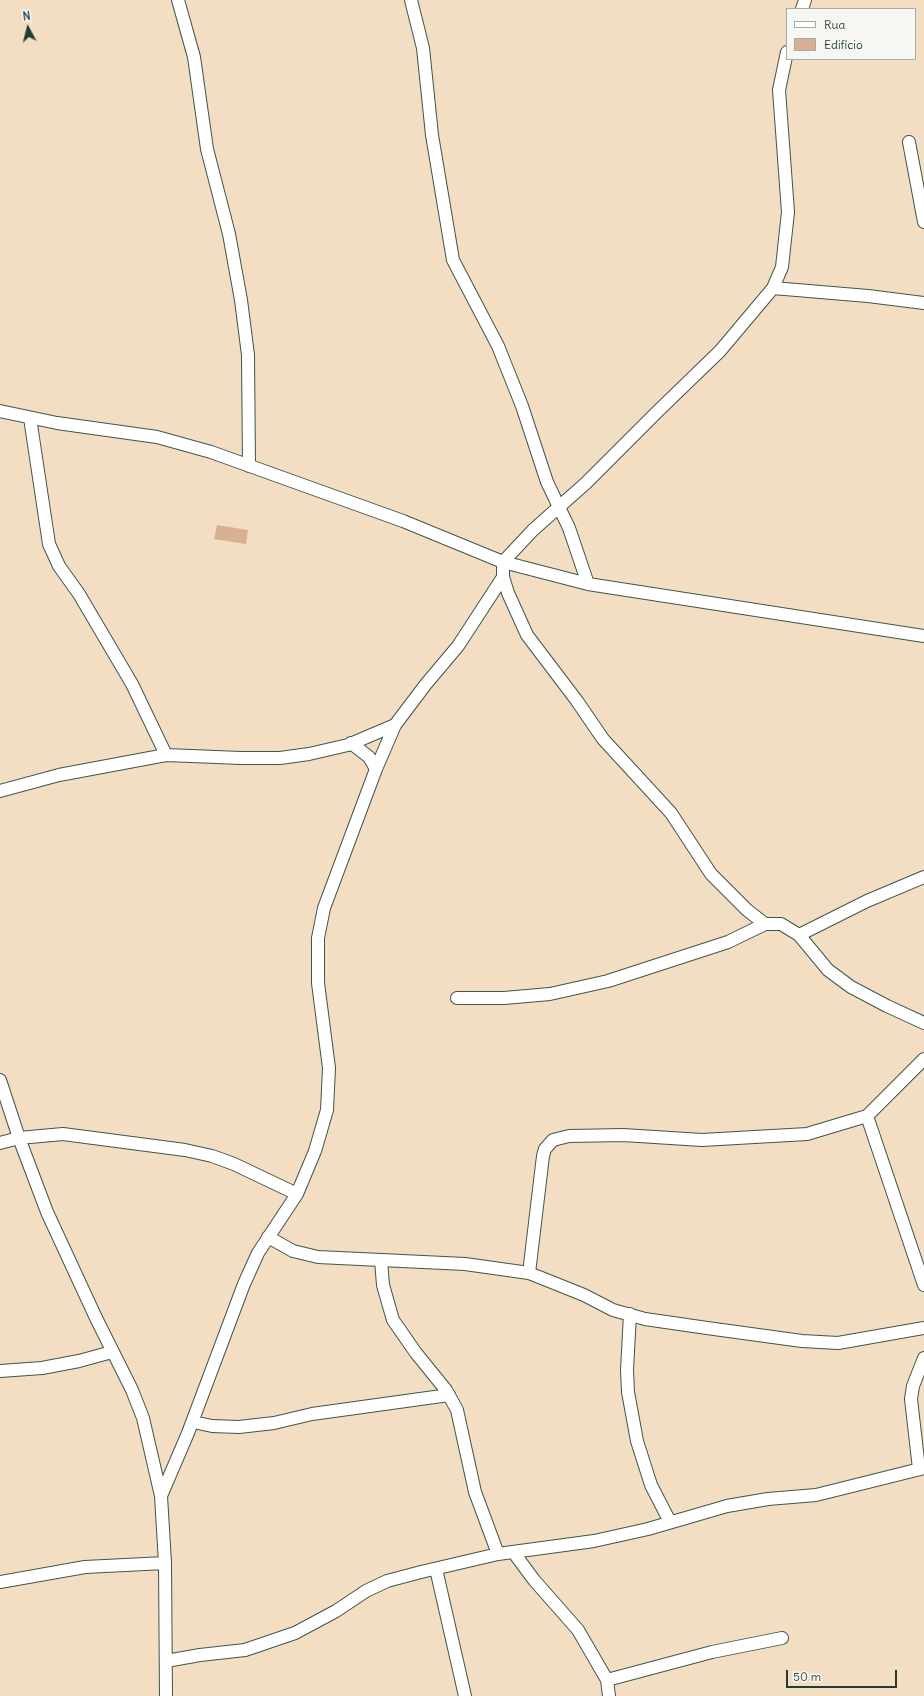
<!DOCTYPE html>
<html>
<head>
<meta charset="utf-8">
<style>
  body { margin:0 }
  #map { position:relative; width:924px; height:1696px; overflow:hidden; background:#f3dec3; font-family:Delius,sans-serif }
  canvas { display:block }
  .legend { position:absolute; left:786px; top:8px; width:130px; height:52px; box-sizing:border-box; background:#f6f6f2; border:1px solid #a0aca6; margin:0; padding:5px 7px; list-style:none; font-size:12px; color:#1f3d34 }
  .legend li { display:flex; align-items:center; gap:8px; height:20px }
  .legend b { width:20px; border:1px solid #a0aca6 }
  .north { position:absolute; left:8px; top:8px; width:40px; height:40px; -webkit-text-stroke:3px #f6f6f2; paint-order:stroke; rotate:353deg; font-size:11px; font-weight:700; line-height:16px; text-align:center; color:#1f3d34 }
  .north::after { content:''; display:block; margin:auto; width:14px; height:18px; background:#1f3d34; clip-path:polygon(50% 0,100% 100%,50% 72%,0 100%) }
  .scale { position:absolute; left:786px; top:1670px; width:111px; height:18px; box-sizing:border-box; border:2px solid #1f3d34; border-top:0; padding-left:5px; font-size:12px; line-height:14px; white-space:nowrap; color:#1f3d34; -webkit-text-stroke:3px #f6f6f2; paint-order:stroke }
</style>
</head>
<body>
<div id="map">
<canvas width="924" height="1696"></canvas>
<ul class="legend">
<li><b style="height:5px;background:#fff"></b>Rua</li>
<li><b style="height:11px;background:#d9b190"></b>Edifício</li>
</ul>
<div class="north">N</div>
<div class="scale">50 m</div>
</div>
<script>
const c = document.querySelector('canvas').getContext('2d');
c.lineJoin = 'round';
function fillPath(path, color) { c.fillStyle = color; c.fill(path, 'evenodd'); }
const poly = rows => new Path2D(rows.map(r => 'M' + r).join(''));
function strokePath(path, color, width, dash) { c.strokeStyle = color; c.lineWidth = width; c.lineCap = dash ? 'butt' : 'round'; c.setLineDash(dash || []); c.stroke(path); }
const building = poly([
  [217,525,248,530,246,544,214,539]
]);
const minor = poly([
  [178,0,194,57,207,149,229,234,241,300,248,355,249,466],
  [411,0,423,48,432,135,453,260,498,346,522,406,547,482,569,528,588,584],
  [802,9,805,0],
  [787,52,779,90,788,212,782,267,773,288,720,351,658,411,586,483,533,530,503,562,503,577,508,593,527,635,577,701,603,739,671,813,711,874,747,910,765,924,781,924,799,935,828,970,851,987,887,1006,924,1023],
  [909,142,924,222],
  [773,288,868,296,924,303],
  [0,411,57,423,157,437,211,452,403,521,503,562,588,584,924,636],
  [30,418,49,544,59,566,79,594,132,684,166,755],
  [351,743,369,757,376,769],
  [0,791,59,775,166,755,241,758,280,758,309,754,348,745,395,725],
  [799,935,867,901,924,877],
  [457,998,504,998,550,994,608,981,728,942,765,924],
  [0,1080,19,1138,47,1212,96,1318,132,1390,143,1418,161,1496,165,1563,166,1696],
  [867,1116,924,1285],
  [0,1143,19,1138,63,1134,185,1150,212,1156,234,1164,297,1194],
  [268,1237,293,1251,318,1257,465,1264,529,1273,584,1295,613,1310,645,1319,707,1328,802,1341,838,1343,924,1328],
  [381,1260,383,1285,393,1320,416,1353,446,1390,457,1410,475,1492,498,1554],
  [529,1273,543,1156,545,1149,553,1140,569,1136,623,1135,702,1140,807,1134,867,1116,924,1059],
  [630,1314,627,1370,628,1392,637,1441,651,1485,670,1522],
  [0,1371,42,1368,79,1361,112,1352],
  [193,1422,212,1426,239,1427,274,1423,312,1414,449,1395],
  [919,1469,911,1399,913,1386,924,1358],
  [161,1496,188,1433,244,1284,258,1253,297,1194,315,1151,327,1110,329,1068,318,983,318,938,324,908,376,769,395,725,426,684,458,646,503,577],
  [514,1553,534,1580,578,1630,607,1680,609,1696],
  [436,1569,465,1696],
  [0,1582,85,1567,165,1563],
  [166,1661,200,1655,245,1650,295,1633,336,1611,366,1591,387,1581,421,1572,498,1554,594,1541,648,1529,727,1506,768,1499,816,1495,924,1468],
  [607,1680,712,1652,782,1638]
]);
fillPath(building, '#d9b190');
strokePath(minor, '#3f5549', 14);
strokePath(minor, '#fff', 12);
</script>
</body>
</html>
